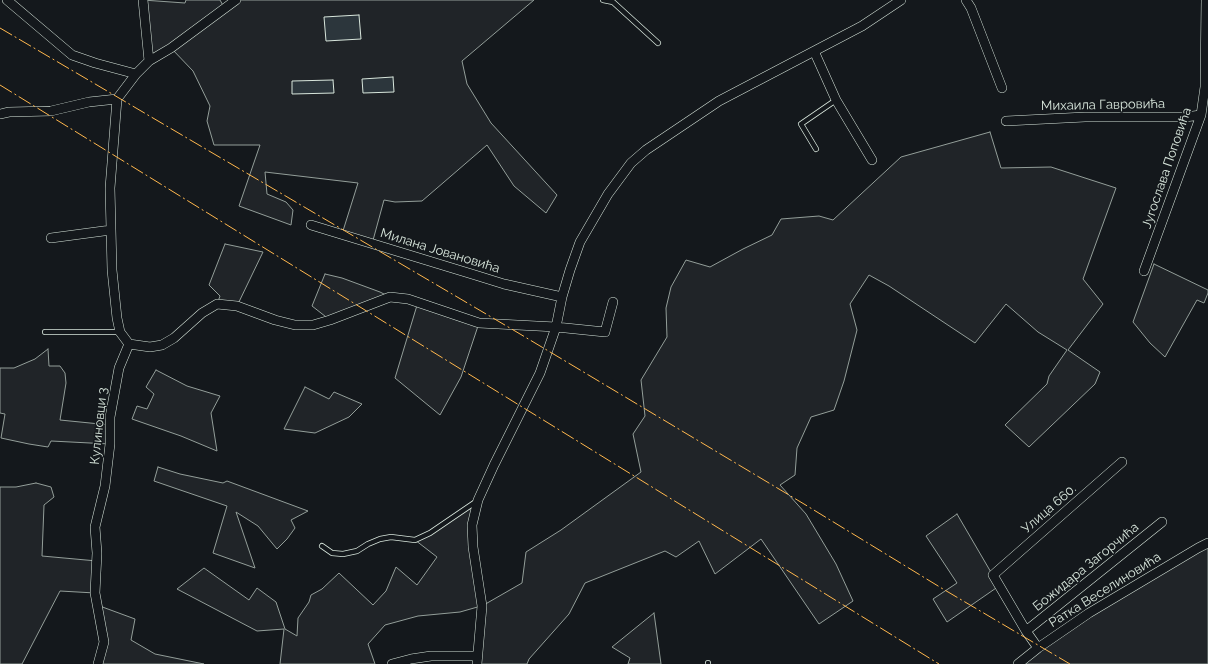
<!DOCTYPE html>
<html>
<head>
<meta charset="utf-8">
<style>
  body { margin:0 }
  canvas { display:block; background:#14181c }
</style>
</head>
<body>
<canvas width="1208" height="664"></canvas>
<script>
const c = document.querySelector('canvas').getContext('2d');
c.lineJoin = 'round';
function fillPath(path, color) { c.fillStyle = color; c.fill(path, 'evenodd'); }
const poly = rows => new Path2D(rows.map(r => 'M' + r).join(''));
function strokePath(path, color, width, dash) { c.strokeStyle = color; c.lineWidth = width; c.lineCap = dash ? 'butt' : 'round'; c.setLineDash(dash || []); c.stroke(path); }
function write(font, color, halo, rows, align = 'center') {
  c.font = font + ' Raleway,sans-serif'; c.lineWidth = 3; c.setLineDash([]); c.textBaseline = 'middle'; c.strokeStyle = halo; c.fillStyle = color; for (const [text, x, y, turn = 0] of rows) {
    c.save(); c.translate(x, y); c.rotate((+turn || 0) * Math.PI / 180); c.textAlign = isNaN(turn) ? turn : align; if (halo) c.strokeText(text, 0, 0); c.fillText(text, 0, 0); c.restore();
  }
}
const green = poly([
  [143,0,185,3,186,0,220,0,225,9,236,0,534,0,462,61,467,84,491,123,557,195,546,213,514,186,487,145,422,201,395,202,384,200,372,244,342,234,358,183,265,172,267,194,286,202,293,210,291,225,239,206,260,145,214,145,207,121,210,106,193,71,171,48,149,61,143,0],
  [990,132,1001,168,1051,167,1116,188,1083,279,1103,304,1068,350,1100,372,1095,384,1029,447,1005,425,1047,384,1049,376,1067,350,1038,332,1006,304,975,343,889,286,869,275,850,304,857,330,844,381,834,410,811,417,797,448,795,475,780,485,806,514,836,564,853,601,819,624,761,539,715,574,699,541,676,557,665,551,585,583,569,614,529,659,527,664,477,664,481,606,460,612,418,616,385,625,368,644,375,664,280,664,284,629,257,631,177,589,204,568,249,600,257,588,276,602,285,629,297,636,298,618,309,602,311,595,322,589,339,573,373,605,386,591,396,567,417,585,437,557,415,540,430,533,473,504,472,525,482,606,522,583,526,552,561,530,641,472,633,434,645,416,641,380,667,337,666,308,671,287,686,260,710,267,743,249,772,235,781,219,819,216,833,220,901,157,990,132],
  [225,244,263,252,237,306,217,304,220,296,209,285,225,244],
  [1154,264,1208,290,1208,293,1204,303,1197,300,1165,357,1150,343,1133,322,1154,264],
  [325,274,342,278,380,292,390,297,330,320,312,306,325,274],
  [418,302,479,323,461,377,440,415,395,378,418,302],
  [48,349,49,366,60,366,65,373,66,383,60,420,110,425,110,444,51,441,48,447,29,444,1,438,5,414,0,413,0,368,14,368,35,359,48,349],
  [156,370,187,386,220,396,211,413,217,451,181,436,132,419,137,406,147,409,154,394,146,387,156,370],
  [305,387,329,399,334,392,362,404,349,417,315,433,284,429,305,387],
  [158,467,180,474,223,483,227,481,308,511,291,520,295,528,287,539,277,549,258,526,236,512,255,568,213,553,227,506,154,481,158,467],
  [36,483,51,487,54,497,44,505,42,556,97,561,95,593,60,591,22,664,0,664,0,487,16,487,36,483],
  [957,514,999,586,947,622,933,599,957,583,926,536,957,514],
  [1208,543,1208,664,1018,664,1038,648,1208,543],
  [97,605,135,619,131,640,155,654,204,664,98,664,104,642,97,605],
  [654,613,661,664,628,664,630,658,612,647,654,613]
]);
const building = poly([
  [359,15,361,39,326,41,324,17,359,15],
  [393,77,394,92,363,93,362,79,393,77],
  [333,80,334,93,292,94,292,81,333,80]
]);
const service = poly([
  [603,0,613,2,658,43],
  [816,149,801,124,836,100],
  [45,332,120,332],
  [322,546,332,553,343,554,357,551,368,544,380,539,391,537,415,540,430,533,477,501],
  [708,663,708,664]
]);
const minor = poly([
  [7,0,72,55,95,63,136,74],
  [143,0,149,61],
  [966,0,971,8,1002,88],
  [814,51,836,100,872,160],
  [117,99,110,188,112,270,117,318,120,332,129,344],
  [0,114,9,112,51,111,89,102,117,99,136,74,149,61,171,48,236,0],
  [1006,121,1085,117,1185,117,1201,115],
  [311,225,475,275,504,284,562,297],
  [51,238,111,230],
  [1144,271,1201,115,1205,87,1206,0],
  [129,344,150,347,162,345,174,338,202,313,217,304,237,306,275,320,295,325,313,325,330,320,390,297,408,299,479,323,556,327,605,332,613,302],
  [1026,631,1162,522],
  [1038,648,1026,631,993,575,1122,462],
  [98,664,104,642,95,593,97,553,95,527,105,486,110,444,110,417,119,368,129,344],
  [392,664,411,659,431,656,477,656],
  [477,664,482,606,473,547,472,525,478,500,494,465,540,373,556,327,562,297,570,270,580,242,608,194,631,163,646,150,719,101,862,26,901,0],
  [1018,664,1038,648,1089,613,1198,548,1208,543]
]);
const power = poly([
  [0,28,515,331,804,504,943,589,1070,664],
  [0,85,939,664]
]);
const streetNames = [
  ["Михаила Гавровића",1103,105,-1],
  ["Југослава Поповића",1167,168,-71],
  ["Милана Јовановића",440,251,17],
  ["Кулиновци 3",99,426,-84],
  ["Улица 660.",1049,509,-41],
  ["Божидара Загорчића",1086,567,-39],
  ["Ратка Веселиновића",1105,590,-32]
];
fillPath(green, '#202428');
strokePath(green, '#939e99', 1);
fillPath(building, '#2c363c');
strokePath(building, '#d8e6dc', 1);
strokePath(service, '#d8e6dc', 6);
strokePath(minor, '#d8e6dc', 10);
strokePath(service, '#14181c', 4.5);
strokePath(minor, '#14181c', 9);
strokePath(power, '#ffb74d', 1, [14, 3, 2, 3]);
write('13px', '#d8e6dc', '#14181c', streetNames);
</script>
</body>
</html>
